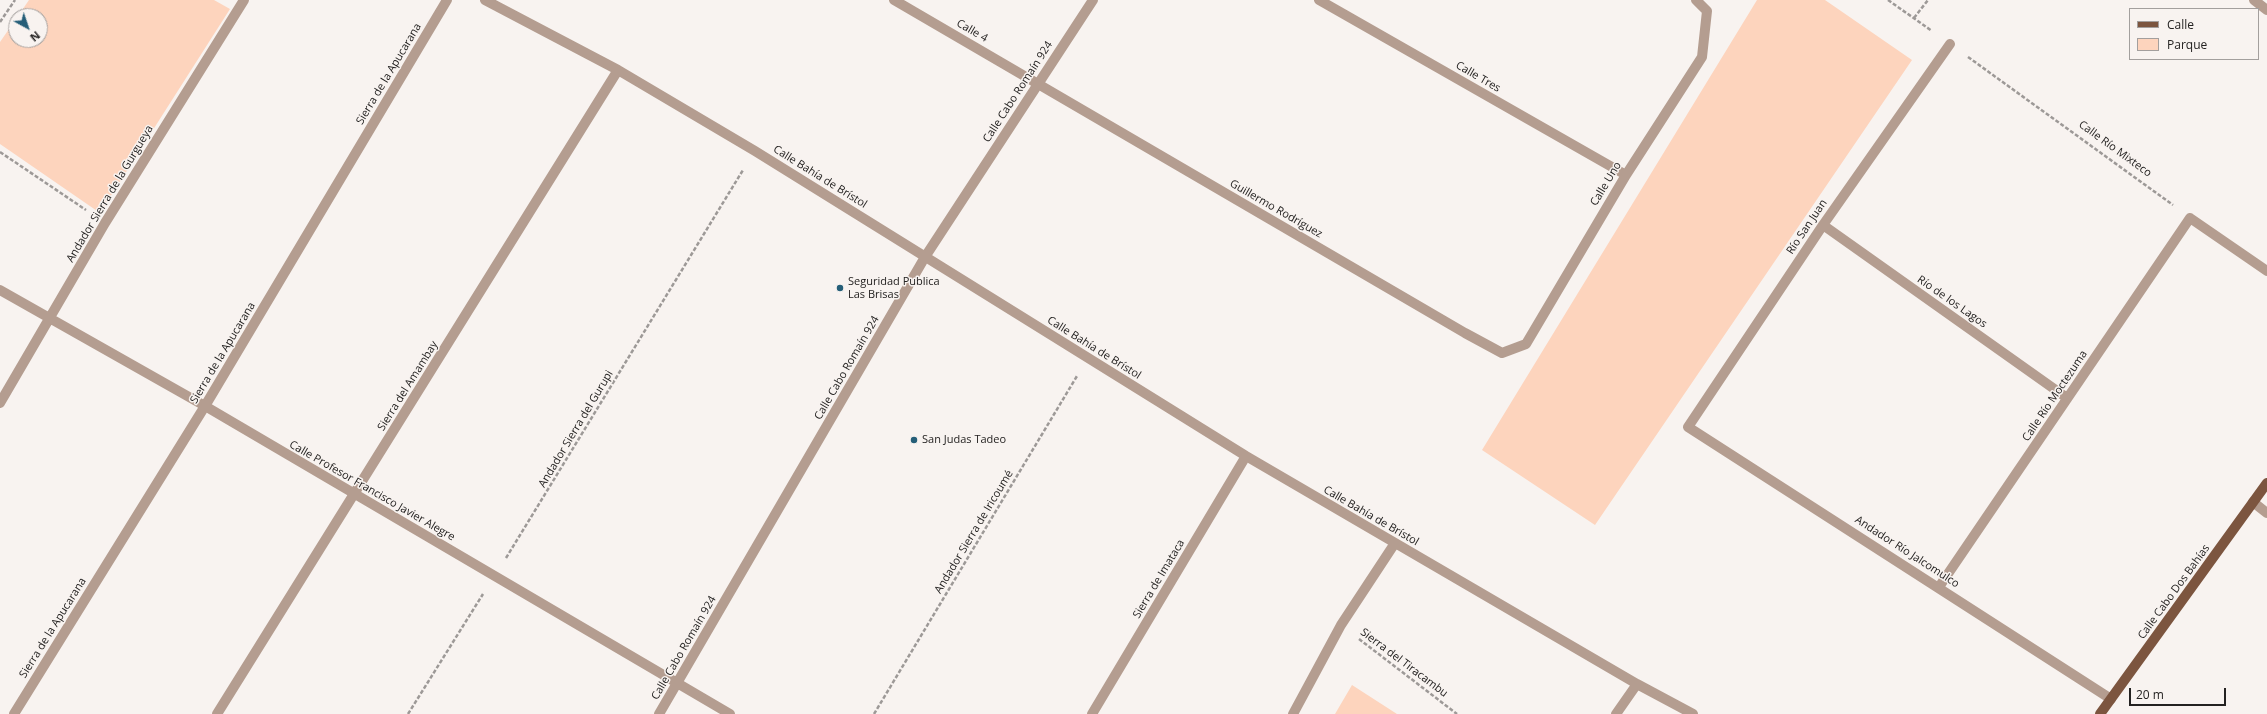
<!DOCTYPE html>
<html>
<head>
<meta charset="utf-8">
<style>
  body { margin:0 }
  #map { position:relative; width:2267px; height:714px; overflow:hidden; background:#f8f3f0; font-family:"Open Sans",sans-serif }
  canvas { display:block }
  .legend { position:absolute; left:2129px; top:8px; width:130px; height:52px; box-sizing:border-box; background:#f8f3f0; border:1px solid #a39f9d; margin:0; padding:5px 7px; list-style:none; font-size:12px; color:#242221 }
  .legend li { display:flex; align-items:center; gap:8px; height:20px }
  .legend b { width:20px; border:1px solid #a39f9d }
  .north { position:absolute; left:8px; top:8px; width:40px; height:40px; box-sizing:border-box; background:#f8f3f0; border:1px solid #a39f9d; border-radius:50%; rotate:140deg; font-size:11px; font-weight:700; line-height:16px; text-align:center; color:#242221 }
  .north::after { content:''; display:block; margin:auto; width:14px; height:18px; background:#255e78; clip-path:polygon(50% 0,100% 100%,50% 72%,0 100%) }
  .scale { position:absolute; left:2129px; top:688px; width:97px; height:18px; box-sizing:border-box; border:2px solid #242221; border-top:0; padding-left:5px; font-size:12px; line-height:14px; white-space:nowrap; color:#242221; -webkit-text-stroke:3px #f8f3f0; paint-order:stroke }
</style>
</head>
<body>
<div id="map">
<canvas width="2267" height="714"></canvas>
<ul class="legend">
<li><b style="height:5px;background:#7c553f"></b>Calle</li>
<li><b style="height:11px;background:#fdd4bd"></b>Parque</li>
</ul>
<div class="north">N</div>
<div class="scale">20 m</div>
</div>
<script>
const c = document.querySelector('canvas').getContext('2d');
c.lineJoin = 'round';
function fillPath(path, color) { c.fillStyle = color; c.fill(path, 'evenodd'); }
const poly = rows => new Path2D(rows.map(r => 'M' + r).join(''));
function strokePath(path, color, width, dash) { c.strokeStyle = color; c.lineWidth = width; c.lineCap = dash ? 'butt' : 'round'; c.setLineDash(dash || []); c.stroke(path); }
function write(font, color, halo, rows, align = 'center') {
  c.font = font + ' "Open Sans",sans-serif'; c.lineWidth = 3; c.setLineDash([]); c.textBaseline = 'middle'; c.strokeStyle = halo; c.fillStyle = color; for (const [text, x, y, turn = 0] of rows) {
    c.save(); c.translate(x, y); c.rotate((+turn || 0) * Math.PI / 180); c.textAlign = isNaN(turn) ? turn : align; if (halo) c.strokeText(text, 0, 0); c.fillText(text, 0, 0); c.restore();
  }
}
const green = poly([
  [29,0,214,0,230,9,100,213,0,144,0,42,16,19,16,40,40,40,40,16,18,16],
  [1757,0,1825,0,1912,60,1595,525,1482,450],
  [1352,685,1397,714,1335,714]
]);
const path = poly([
  [1888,0,1932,31],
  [1914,18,1928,0],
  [0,22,15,0],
  [1968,57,2173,205],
  [0,152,86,210],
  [506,558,743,170],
  [1359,639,1457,714],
  [408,714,483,594],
  [874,714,1077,376]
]);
const minor = poly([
  [485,0,618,70,755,151,1246,456,1637,684,1693,714],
  [894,0,1465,333,1502,353,1526,344,1626,175,1702,57,1707,11,1696,0],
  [1319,0,1626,175],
  [2254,0,2267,10],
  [1950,44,1823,225,1688,427,2111,699],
  [1823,225,2067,398],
  [0,290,205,406,730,714],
  [0,403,105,223,244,0],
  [2253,502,2267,513],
  [1939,587,2190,218,2267,271],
  [14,714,205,406,447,0],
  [217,714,618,70],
  [659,714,925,257,1093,0],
  [1092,714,1246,456],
  [1293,714,1341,625,1395,543],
  [1616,714,1637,684]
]);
const major = poly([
  [2100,714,2267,483]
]);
const markers = [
  [840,288,4,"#255e78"],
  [914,440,4,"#255e78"]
];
const streetNames = [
  ["Calle 4",972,31,30],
  ["Sierra de la Apucarana",389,74,-59],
  ["Calle Tres",1478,77,30],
  ["Calle Cabo Romaín 924",1018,92,-57],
  ["Calle Río Mixteco",2115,149,36],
  ["Calle Bahía de Brístol",820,177,32],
  ["Calle Uno",1606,184,-59],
  ["Andador Sierra de la Gurgueya",110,194,-59],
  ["Guillermo Rodríguez",1276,209,30],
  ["Río San Juan",1807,227,-56],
  ["Río de los Lagos",1952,302,35],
  ["Calle Bahía de Brístol",1094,348,32],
  ["Sierra de la Apucarana",223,353,-59],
  ["Calle Cabo Romaín 924",847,368,-60],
  ["Sierra del Amambay",408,386,-58],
  ["Calle Río Moctezuma",2055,396,-56],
  ["Andador Sierra del Gurupi",576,429,-59],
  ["Calle Profesor Francisco Javier Alegre",372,491,30],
  ["Calle Bahía de Brístol",1371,516,30],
  ["Andador Sierra de Iricoumé",974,532,-59],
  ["Andador Río Jalcomulco",1907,552,33],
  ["Sierra de Imataca",1159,579,-59],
  ["Calle Cabo Dos Bahías",2174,592,-54],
  ["Sierra de la Apucarana",53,628,-58],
  ["Calle Cabo Romaín 924",684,648,-60],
  ["Sierra del Tiracambu",1404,663,37]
];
const poiNames = [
  ["Seguridad Publica",848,282],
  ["Las Brisas",848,295],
  ["San Judas Tadeo",922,440]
];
fillPath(green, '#fdd4bd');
strokePath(path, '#9d9997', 2.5, [4, 2]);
strokePath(minor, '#b49d90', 10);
strokePath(major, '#7c553f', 10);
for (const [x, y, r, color] of markers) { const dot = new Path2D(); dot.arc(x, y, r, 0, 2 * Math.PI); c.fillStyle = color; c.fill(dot); strokePath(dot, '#f8f3f0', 1.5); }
write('11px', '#242221', '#f8f3f0', streetNames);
write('11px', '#242221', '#f8f3f0', poiNames, 'left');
</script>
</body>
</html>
